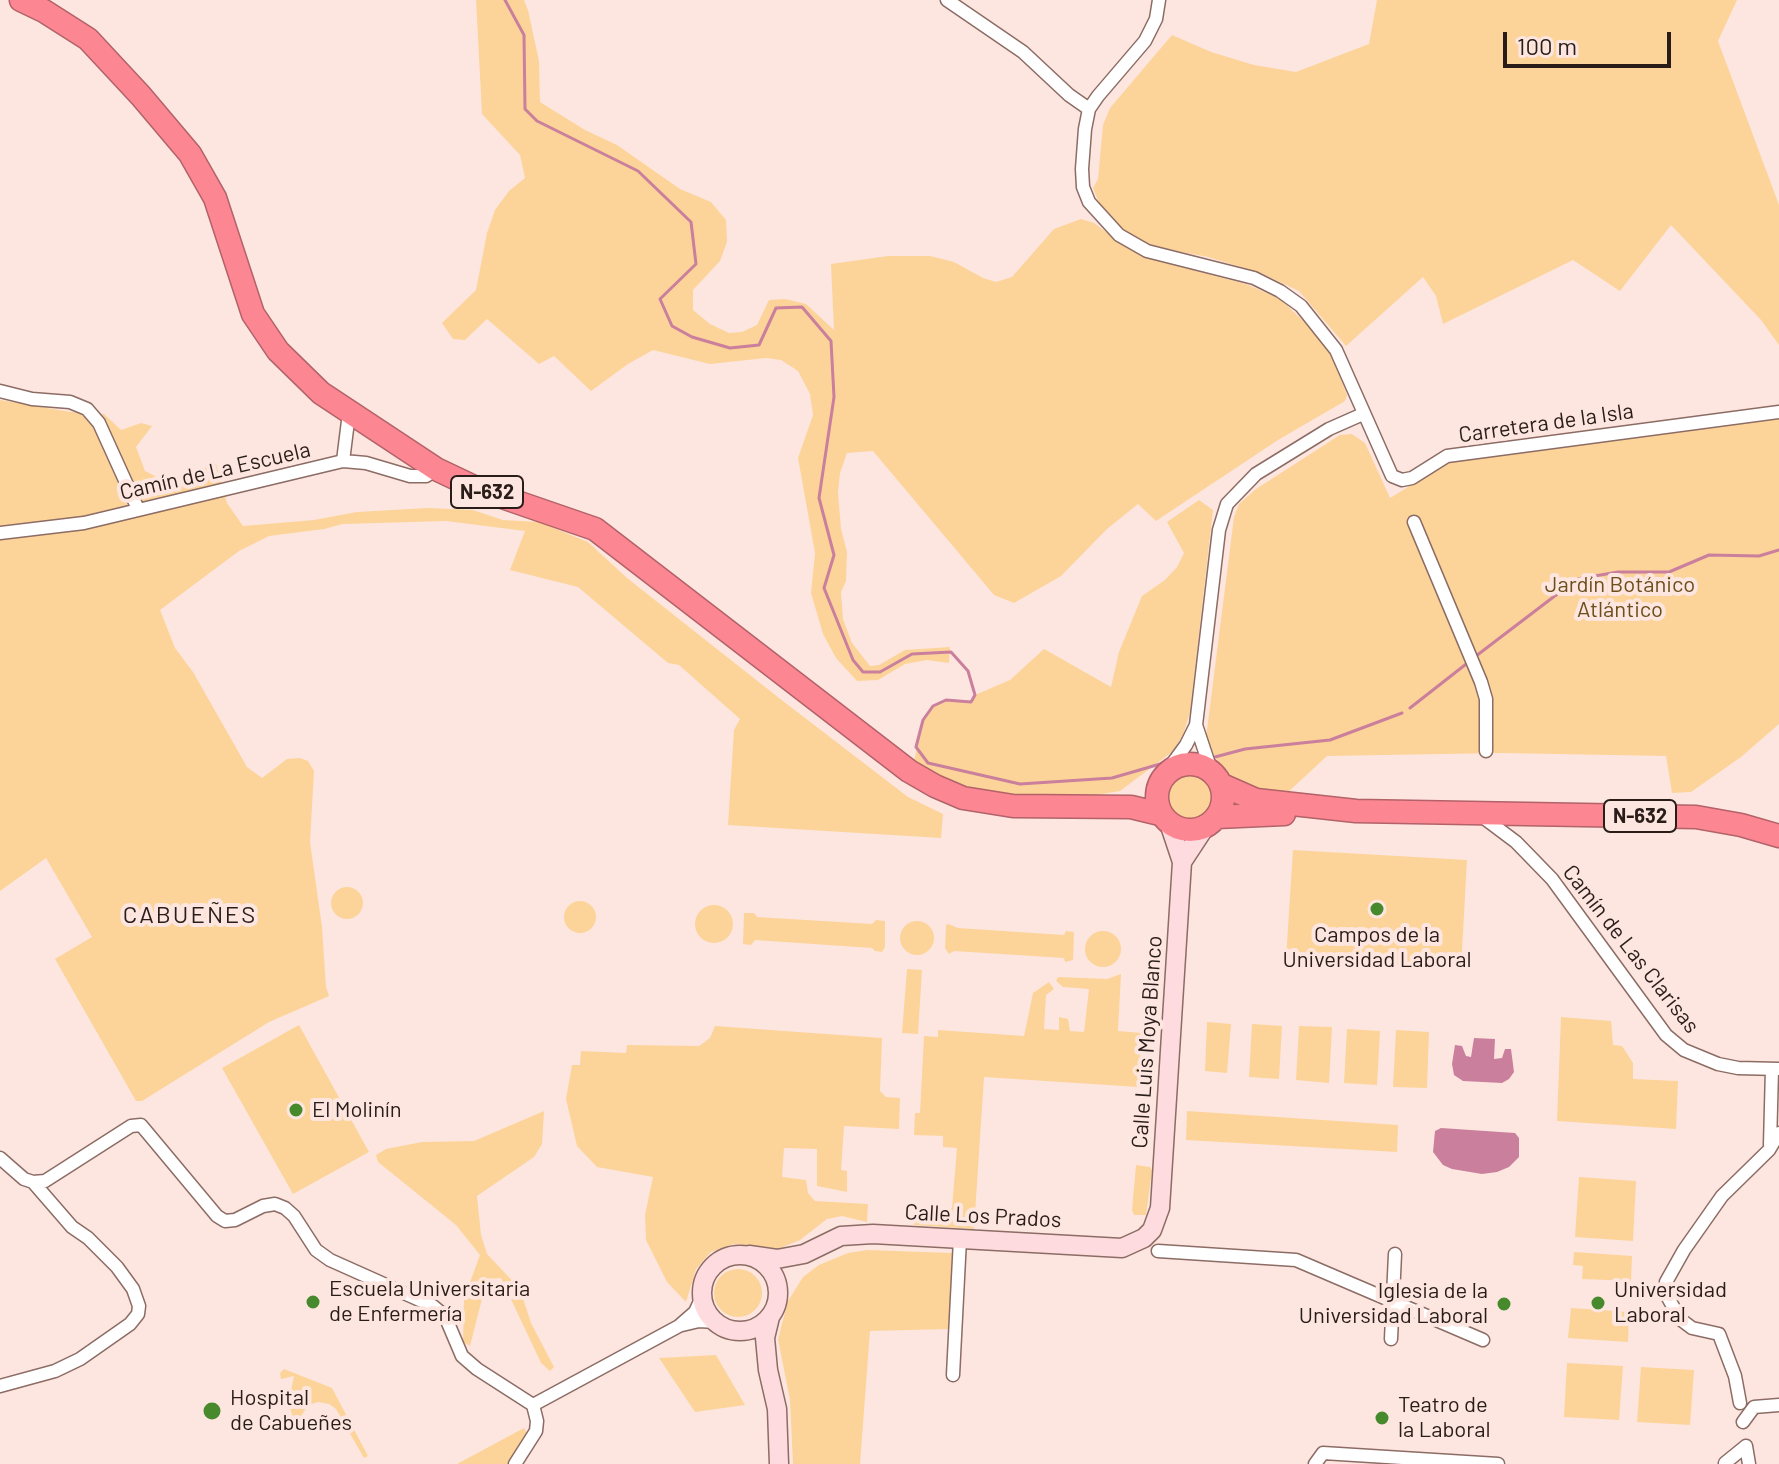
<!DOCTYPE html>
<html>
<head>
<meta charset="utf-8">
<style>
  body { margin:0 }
  #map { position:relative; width:1779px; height:1464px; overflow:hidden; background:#fde6e0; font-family:Barlow,sans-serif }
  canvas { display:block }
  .scale { position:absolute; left:1503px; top:32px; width:168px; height:36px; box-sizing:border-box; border:4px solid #2a1d19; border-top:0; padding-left:10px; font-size:24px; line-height:28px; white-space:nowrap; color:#2a1d19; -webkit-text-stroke:6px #fde6e0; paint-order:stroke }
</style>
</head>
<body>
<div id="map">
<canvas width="1779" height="1464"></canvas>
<div class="scale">100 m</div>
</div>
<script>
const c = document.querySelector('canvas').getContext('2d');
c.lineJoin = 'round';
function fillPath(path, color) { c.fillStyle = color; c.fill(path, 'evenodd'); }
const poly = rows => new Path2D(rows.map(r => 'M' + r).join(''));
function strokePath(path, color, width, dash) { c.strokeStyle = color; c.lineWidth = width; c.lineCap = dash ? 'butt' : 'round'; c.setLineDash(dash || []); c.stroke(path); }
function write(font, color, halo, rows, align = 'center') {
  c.font = font + ' Barlow,sans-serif'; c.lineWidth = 8; c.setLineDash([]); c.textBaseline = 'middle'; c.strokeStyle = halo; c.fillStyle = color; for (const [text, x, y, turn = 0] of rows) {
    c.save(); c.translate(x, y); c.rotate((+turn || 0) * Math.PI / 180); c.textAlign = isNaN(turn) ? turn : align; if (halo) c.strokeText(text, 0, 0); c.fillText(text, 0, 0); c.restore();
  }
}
const green = poly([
  [476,0,524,0,528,10,539,61,540,102,585,130,617,145,680,189,711,202,726,220,727,242,720,261,693,290,693,310,710,324,729,333,742,332,757,325,769,300,785,299,806,304,834,330,831,264,888,256,930,256,954,262,983,278,996,282,1012,277,1054,229,1081,219,1094,223,1129,249,1154,260,1246,284,1280,299,1313,330,1330,352,1347,395,1345,401,1278,440,1156,521,1138,504,1107,529,1061,576,1014,603,994,595,873,451,847,453,840,473,838,492,841,529,847,552,846,581,841,592,843,619,852,643,870,666,879,665,905,650,950,647,949,663,927,660,905,664,878,680,857,681,836,658,823,634,811,593,815,553,798,458,813,415,810,394,798,371,781,360,766,358,710,364,653,350,628,364,591,391,554,356,539,364,487,319,465,340,453,339,442,323,476,290,487,233,495,210,509,191,525,178,520,155,482,114],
  [1377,0,1737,0,1718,41,1779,205,1779,345,1761,320,1671,225,1620,291,1573,260,1443,324,1436,296,1423,277,1346,346,1299,291,1263,274,1208,257,1155,247,1126,232,1101,208,1093,188,1098,179,1103,125,1110,108,1172,35,1211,52,1254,65,1296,72,1369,44],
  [0,400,71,412,104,414,121,430,141,423,152,426,136,447,145,471,159,478,175,478,216,464,227,503,243,526,314,520,357,512,428,508,473,510,503,520,539,522,588,542,627,578,779,698,908,797,943,814,941,838,728,825,734,730,740,719,679,665,668,663,578,587,510,570,525,531,446,521,343,524,324,529,269,536,239,551,160,610,175,648,193,672,247,767,262,778,287,759,300,758,308,761,314,771,310,842,322,927,326,987,329,996,269,1022,142,1101,136,1101,55,959,92,937,46,858,0,891],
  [1779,416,1779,724,1741,757,1691,792,1672,793,1666,756,1501,753,1327,756,1287,793,1256,790,1240,783,1226,773,1215,757,1206,738,1234,517,1239,504,1256,489,1340,435,1352,434,1365,443,1390,498,1449,462],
  [1199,500,1213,510,1190,712,1183,735,1172,752,1120,791,1083,797,1035,799,977,790,913,766,923,720,933,706,946,700,971,701,975,695,1010,680,1044,649,1111,687,1119,652,1142,596,1165,580,1177,567,1184,553,1167,522],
  '1157 796a33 33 0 1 1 66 0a33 33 0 1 1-66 0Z',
  [1293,850,1467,860,1461,969,1286,959],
  '331 903a16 16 0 1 1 32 0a16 16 0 1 1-32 0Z',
  '564 917a16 16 0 1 1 32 0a16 16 0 1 1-32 0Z',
  '695 924a19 19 0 1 1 38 0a19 19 0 1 1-38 0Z',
  [744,913,754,913,757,917,872,924,876,920,885,921,885,947,882,952,875,951,872,948,755,940,751,945,743,944],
  '900 938a17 17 0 1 1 34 0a17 17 0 1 1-34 0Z',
  [948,924,958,928,1064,935,1066,931,1074,932,1073,960,1065,962,1064,958,954,951,949,954,945,948,946,925],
  '1085 949a18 18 0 1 1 36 0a18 18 0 1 1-36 0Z',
  [907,969,922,970,918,1034,902,1033],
  [1121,974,1118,1031,1142,1033,1138,1087,984,1077,974,1229,914,1225,916,1206,952,1208,957,1148,943,1147,943,1136,914,1135,915,1113,920,1113,924,1036,938,1037,938,1030,1024,1036,1033,993,1049,982,1054,989,1046,995,1044,1029,1059,1030,1059,1017,1068,1019,1070,1031,1084,1032,1089,989,1063,987,1056,981,1058,977,1107,979],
  [1561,1017,1611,1021,1613,1045,1622,1046,1633,1063,1633,1079,1678,1081,1676,1129,1557,1121],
  [1207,1022,1231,1024,1227,1073,1205,1071],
  [1252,1024,1282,1026,1279,1079,1249,1077],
  [299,1025,369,1152,293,1194,222,1068],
  [715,1026,882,1038,880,1091,886,1097,900,1098,899,1129,844,1126,841,1170,847,1171,847,1192,817,1186,817,1149,784,1148,782,1177,806,1180,808,1193,815,1201,868,1204,867,1222,842,1216,827,1219,800,1240,778,1249,734,1244,711,1252,696,1269,686,1302,667,1282,646,1240,645,1215,653,1177,597,1167,577,1146,566,1099,572,1065,580,1065,581,1051,626,1053,627,1045,699,1046,710,1038],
  [1299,1026,1332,1027,1329,1083,1296,1080],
  [1347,1029,1380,1031,1377,1085,1344,1083],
  [1396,1030,1429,1032,1427,1088,1393,1087],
  [544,1111,542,1144,534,1157,477,1196,481,1235,487,1254,520,1289,531,1323,554,1367,550,1371,541,1363,501,1278,487,1279,470,1346,463,1342,464,1299,480,1255,456,1225,378,1162,376,1155,386,1149,422,1142,474,1141],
  [1187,1111,1398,1125,1397,1152,1186,1140],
  [1136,1165,1150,1167,1152,1170,1146,1215,1134,1215,1132,1210],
  [1579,1177,1636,1181,1633,1241,1575,1237],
  [867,1250,952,1253,949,1329,870,1331,860,1464,793,1464,790,1400,778,1339,788,1301,803,1277,819,1265,848,1253],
  [1574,1252,1632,1256,1631,1281,1582,1279,1583,1266,1573,1265],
  '714 1293a24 24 0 1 1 48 0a24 24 0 1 1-48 0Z',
  [1571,1308,1629,1312,1628,1342,1568,1338],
  [716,1355,745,1405,695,1412,659,1358],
  [1567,1363,1623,1366,1619,1420,1564,1417],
  [1641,1367,1694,1370,1690,1425,1637,1422],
  [284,1369,332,1388,368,1456,364,1458,336,1409,329,1404,318,1402,308,1405,298,1421,294,1420,288,1402,294,1399,291,1390,294,1376,281,1379,280,1373],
  [524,1428,527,1433,509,1464,457,1464]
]);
const water = poly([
  [1474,1038,1495,1039,1494,1059,1502,1058,1505,1049,1511,1049,1514,1072,1509,1079,1502,1083,1463,1081,1454,1075,1452,1064,1455,1045,1462,1046,1466,1056,1471,1057],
  [1441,1128,1515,1133,1519,1138,1519,1157,1509,1167,1497,1172,1482,1174,1452,1169,1443,1165,1433,1152,1435,1131]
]);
const stream = poly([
  [505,0,524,35,525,109,537,121,638,171,691,222,696,264,660,299,672,326,692,337,730,348,759,345,776,308,802,307,831,341,834,397,819,498,834,555,824,588,853,660,863,672,880,672,912,654,951,652,968,671,975,695,971,702,946,700,933,706,923,720,916,747,928,763,1020,784,1112,778,1167,762],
  [1476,656,1577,579,1618,572,1669,572,1709,555,1759,556,1779,550],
  [1410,708,1470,661],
  [1215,757,1245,749,1330,740,1402,713]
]);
const street = poly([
  [947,0,1023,52,1069,95,1089,109],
  [1159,0,1156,19,1145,41,1098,96,1089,109,1085,129,1082,169,1083,187,1089,202,1119,235,1147,251,1254,278,1280,291,1301,306,1336,350,1392,476,1402,480,1412,478,1447,456,1779,412],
  [0,391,32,399,70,402,87,409,99,423,138,509],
  [343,461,349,413],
  [1414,522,1481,682,1486,699,1486,751],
  [0,533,84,523,343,461,366,463,410,476,426,476,436,469],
  [1196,725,1211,770],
  [1167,771,1186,745,1196,725,1219,530,1227,504,1256,474,1329,429,1363,414],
  [1480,815,1516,842,1552,879,1666,1035,1684,1050,1718,1064,1738,1068,1779,1069],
  [1770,1145,1772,1069],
  [0,1158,24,1179,33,1182,72,1227,88,1238,117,1267,133,1289,139,1306,138,1314,130,1324,80,1359,55,1371,0,1386],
  [33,1182,45,1181,131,1126,141,1125,217,1216,225,1221,235,1220,263,1206,275,1204,285,1208,294,1216,316,1250,330,1260,433,1306,445,1316,462,1356,477,1369,533,1405,537,1421,536,1431,515,1464],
  [1158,1251,1296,1260,1483,1340],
  [1666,1282,1684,1250,1722,1196,1769,1150,1779,1133],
  [1666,1294,1680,1319,1692,1328,1719,1334,1735,1376,1740,1403],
  [682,1325,699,1321,716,1322],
  [1391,1339,1395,1254],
  [953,1375,960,1239],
  [533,1405,679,1326,695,1312,702,1297],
  [1743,1422,1754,1407,1779,1405],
  [1746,1446,1749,1464],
  [1725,1463,1746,1446],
  [1315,1464,1323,1453,1498,1464]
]);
const secondary = poly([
  [1182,862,1205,827],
  '702 1293a38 38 0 1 1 76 0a38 38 0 1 1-76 0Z',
  [749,1255,777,1259,804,1254,841,1236,873,1234,1122,1248,1144,1238,1152,1230,1160,1208,1182,862,1169,823],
  [770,1317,765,1338,768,1370,777,1409,779,1464]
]);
const highway = poly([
  [21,0,44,11,88,39,141,96,190,154,215,198,253,314,278,351,321,393,436,469,476,488,595,529,909,771,935,786,963,798,1013,806,1131,807,1160,814],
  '1157 797a33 33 0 1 1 66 0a33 33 0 1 1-66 0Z',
  [1222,785,1256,800,1356,811,1696,817,1741,825,1779,836],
  [1217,817,1284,814]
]);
const markers = [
  [1377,909,8,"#478a2e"],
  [296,1110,8,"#478a2e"],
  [313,1302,8,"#478a2e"],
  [1598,1303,8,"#478a2e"],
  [1504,1304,8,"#478a2e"],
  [212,1411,10,"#478a2e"],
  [1382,1418,8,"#478a2e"]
];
const shields = [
  [487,492,72],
  [1640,816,72]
];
const shieldNames = [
  ["N-632",487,492],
  ["N-632",1640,816]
];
const streetNames = [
  ["Carretera de la Isla",1546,423,-8],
  ["Camín de La Escuela",215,471,-13],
  ["Camín de Las Clarisas",1631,949,52],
  ["Calle Luis Moya Blanco",1147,1042,-86],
  ["Calle Los Prados",983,1216,3]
];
const parkNames = [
  ["Jardín Botánico",1620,585],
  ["Atlántico",1620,610]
];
const poiNames = [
  ["Campos de la",1377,935,"center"],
  ["Universidad Laboral",1377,960,"center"],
  ["El Molinín",312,1110],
  ["Escuela Universitaria",329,1289],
  ["de Enfermería",329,1314],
  ["Universidad",1614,1290],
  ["Laboral",1614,1315],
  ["Iglesia de la",1488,1291,"right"],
  ["Universidad Laboral",1488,1316,"right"],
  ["Hospital",230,1398],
  ["de Cabueñes",230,1423],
  ["Teatro de",1398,1405],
  ["la Laboral",1398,1430]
];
const neighbourhoodNames = [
  ["CABUEÑES",190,915]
];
fillPath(green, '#fcd499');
fillPath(water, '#ca7f9d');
strokePath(stream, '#ca7f9d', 3);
strokePath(street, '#8c6c64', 15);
strokePath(secondary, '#8c6c64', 21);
strokePath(highway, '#b26268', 25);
strokePath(street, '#fff', 12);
strokePath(secondary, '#fedbde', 18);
strokePath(highway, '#fc8792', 22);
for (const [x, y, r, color] of markers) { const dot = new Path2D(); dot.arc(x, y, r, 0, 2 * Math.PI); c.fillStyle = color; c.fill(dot); strokePath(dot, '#fde6e0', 3); }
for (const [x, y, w] of shields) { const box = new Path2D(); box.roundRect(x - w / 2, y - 16, w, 32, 6); c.fillStyle = '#fde6e0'; c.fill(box); strokePath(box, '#2a1d19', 2); }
write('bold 20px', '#2a1d19', null, shieldNames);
write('22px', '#2a1d19', '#fde6e0', streetNames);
write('22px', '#6c4e1b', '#fde6e0', parkNames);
write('22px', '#2a1d19', '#fde6e0', poiNames, 'left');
c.letterSpacing = '2px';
write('24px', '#2a1d19', '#fde6e0', neighbourhoodNames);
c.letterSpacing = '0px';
</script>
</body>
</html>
